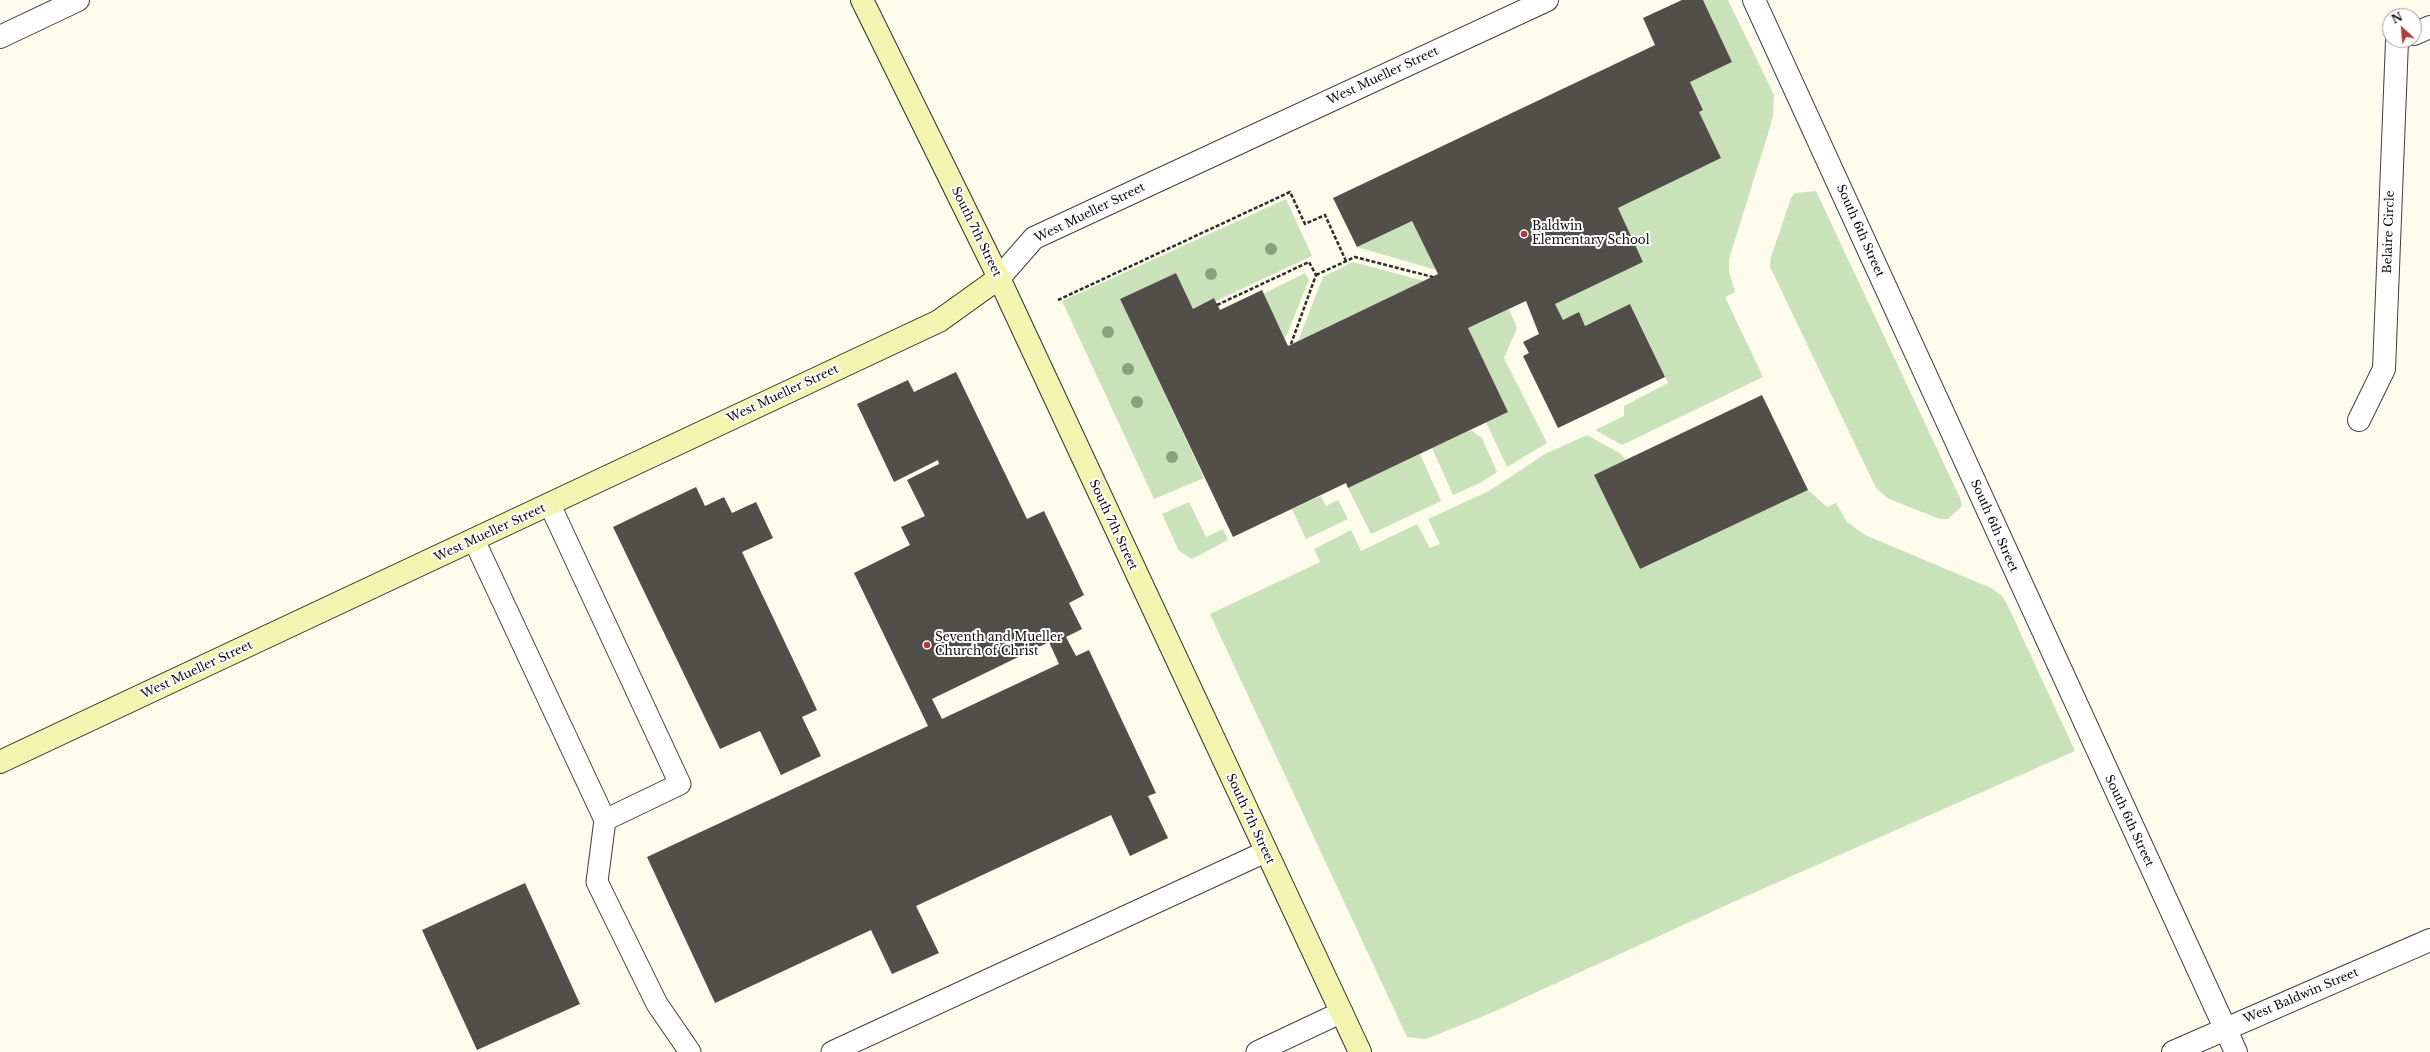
<!DOCTYPE html>
<html>
<head>
<meta charset="utf-8">
<style>
  body { margin:0 }
  #map { position:relative; width:2430px; height:1052px; overflow:hidden; background:#fcfbec; font-family:"Libre Baskerville",serif }
  canvas { display:block }
  .north { position:absolute; left:2382px; top:8px; width:40px; height:40px; box-sizing:border-box; background:#fff; border:1px solid #9d9d9d; border-radius:50%; rotate:334deg; font-size:11px; font-weight:700; line-height:16px; text-align:center; color:#0b0b0b }
  .north::after { content:''; display:block; margin:auto; width:14px; height:18px; background:#a84036; clip-path:polygon(50% 0,100% 100%,50% 72%,0 100%) }
</style>
</head>
<body>
<div id="map">
<canvas width="2430" height="1052"></canvas>
<div class="north">N</div>
</div>
<script>
const c = document.querySelector('canvas').getContext('2d');
c.lineJoin = 'round';
function fillPath(path, color) { c.fillStyle = color; c.fill(path, 'evenodd'); }
const poly = rows => new Path2D(rows.map(r => 'M' + r).join(''));
function strokePath(path, color, width, dash) { c.strokeStyle = color; c.lineWidth = width; c.lineCap = dash ? 'butt' : 'round'; c.setLineDash(dash || []); c.stroke(path); }
function write(font, color, halo, rows, align = 'center') {
  c.font = font + ' "Libre Baskerville",serif'; c.lineWidth = 4; c.setLineDash([]); c.textBaseline = 'middle'; c.strokeStyle = halo; c.fillStyle = color; for (const [text, x, y, turn = 0] of rows) {
    c.save(); c.translate(x, y); c.rotate((+turn || 0) * Math.PI / 180); c.textAlign = isNaN(turn) ? turn : align; if (halo) c.strokeText(text, 0, 0); c.fillText(text, 0, 0); c.restore();
  }
}
const green = poly([
  [1703,0,1728,0,1774,95,1773,116,1767,137,1729,259,1729,272,1735,292,1725,297,1763,377,1622,445,1595,430,1624,416,1624,406,1668,383,1631,305,1585,326,1579,313,1563,320,1555,304,1643,262,1618,208,1721,158,1699,112,1703,109,1690,82,1732,62],
  [1816,191,1960,498,1962,506,1948,519,1940,519,1889,499,1876,488,1770,267,1771,257,1791,198,1795,193],
  [1286,199,1312,256,1216,301,1214,298,1193,309,1176,273,1120,299,1204,478,1154,499,1062,301],
  [1412,221,1436,270,1357,247],
  [1353,262,1424,281,1298,341,1323,277],
  [1305,273,1309,280,1285,339,1263,294],
  [1509,309,1517,328,1504,358,1547,443,1507,467,1486,422,1508,412,1468,328],
  [1471,430,1482,438,1497,472,1480,483,1453,495,1432,448],
  [1587,435,1621,454,1626,460,1594,475,1640,569,1808,490,1827,507,1836,503,1847,522,1865,535,1991,588,2002,596,2007,604,2075,751,1742,898,1491,1013,1426,1039,1407,1037,1210,614,1320,562,1314,549,1351,530,1361,551,1417,524,1430,548,1440,544,1428,519,1489,491,1545,454],
  [1420,454,1441,501,1371,534,1348,488],
  [1321,496,1326,506,1338,500,1348,519,1306,539,1292,509],
  [1189,502,1206,537,1223,529,1228,540,1192,559,1179,551,1162,514]
]);
const building = poly([
  [1682,0,1703,0,1732,62,1690,82,1703,110,1699,112,1721,158,1618,208,1643,262,1555,304,1563,320,1579,312,1585,326,1630,304,1665,377,1558,428,1523,356,1529,353,1523,342,1539,334,1526,301,1468,328,1508,412,1348,488,1346,483,1233,537,1120,299,1176,273,1193,309,1214,298,1220,310,1262,290,1288,346,1438,274,1412,221,1357,247,1333,198,1655,45,1643,18],
  [956,372,1027,519,1044,511,1084,595,1069,603,1082,629,1066,637,1076,656,1089,650,1156,793,1148,796,1168,838,1130,856,1111,815,916,906,939,953,892,974,871,930,715,1003,647,857,928,726,854,573,910,545,901,527,925,516,907,480,939,464,938,460,894,482,857,404,908,380,914,392],
  [1049,642,1059,664,942,719,932,699],
  [1762,395,1808,490,1640,569,1594,475],
  [696,487,705,506,724,497,732,513,756,502,773,538,742,552,817,710,802,717,821,756,781,775,760,731,720,749,613,527],
  [525,883,580,1004,477,1050,422,930]
]);
const path = poly([
  [1316,275,1355,257,1433,277],
  [1058,300,1290,192,1305,224,1325,215,1346,261],
  [1217,305,1309,262,1316,275,1291,344]
]);
const lane = poly([
  [550,505,680,784,605,820],
  [474,540,605,820,597,882,657,1004,690,1052],
  [832,1052,1265,852],
  [1257,1052,1342,1012]
]);
const street = poly([
  [1754,0,2236,1052],
  [2414,34,2430,27],
  [0,37,78,0],
  [999,278,1034,238,1547,0],
  [2359,420,2384,369,2397,41,2400,40],
  [2173,1052,2430,940]
]);
const secondary = poly([
  [862,0,999,278,1360,1052],
  [0,762,939,321,999,278]
]);
const trees = [
  [1271,249],
  [1211,274],
  [1108,332],
  [1128,369],
  [1137,402],
  [1172,457]
];
const markers = [
  [1524,234,4,"#a84036"],
  [927,645,4,"#a84036"]
];
const streetNames = [
  ["West Mueller Street",1383,76,-25],
  ["West Mueller Street",1090,213,-26],
  ["South 6th Street",1860,231,66],
  ["South 7th Street",976,232,64],
  ["Belaire Circle",2389,232,-88],
  ["West Mueller Street",783,394,-25],
  ["South 7th Street",1113,525,65],
  ["South 6th Street",1994,526,66],
  ["West Mueller Street",490,533,-25],
  ["West Mueller Street",197,670,-25],
  ["South 7th Street",1250,819,65],
  ["South 6th Street",2129,821,65],
  ["West Baldwin Street",2301,996,-23]
];
const poiNames = [
  ["Baldwin",1532,227],
  ["Elementary School",1532,241],
  ["Seventh and Mueller",935,638],
  ["Church of Christ",935,652]
];
fillPath(green, '#cae2ba');
fillPath(building, '#524e49');
strokePath(lane, '#3e3e3e', 23);
strokePath(street, '#3e3e3e', 24);
strokePath(secondary, '#2d2d2d', 24);
strokePath(path, '#2d2d2d', 2.5, [4, 2]);
strokePath(lane, '#fff', 21);
strokePath(street, '#fff', 22);
strokePath(secondary, '#f3f4af', 22);
c.fillStyle = '#88a27f';
for (const [x, y] of trees) { c.beginPath(); c.arc(x, y, 6, 0, 2 * Math.PI); c.fill(); }
for (const [x, y, r, color] of markers) { const dot = new Path2D(); dot.arc(x, y, r, 0, 2 * Math.PI); c.fillStyle = color; c.fill(dot); strokePath(dot, '#fff', 1.5); }
write('12px', '#0b0b0b', '#fff', streetNames);
write('12px', '#0b0b0b', '#fff', poiNames, 'left');
</script>
</body>
</html>
